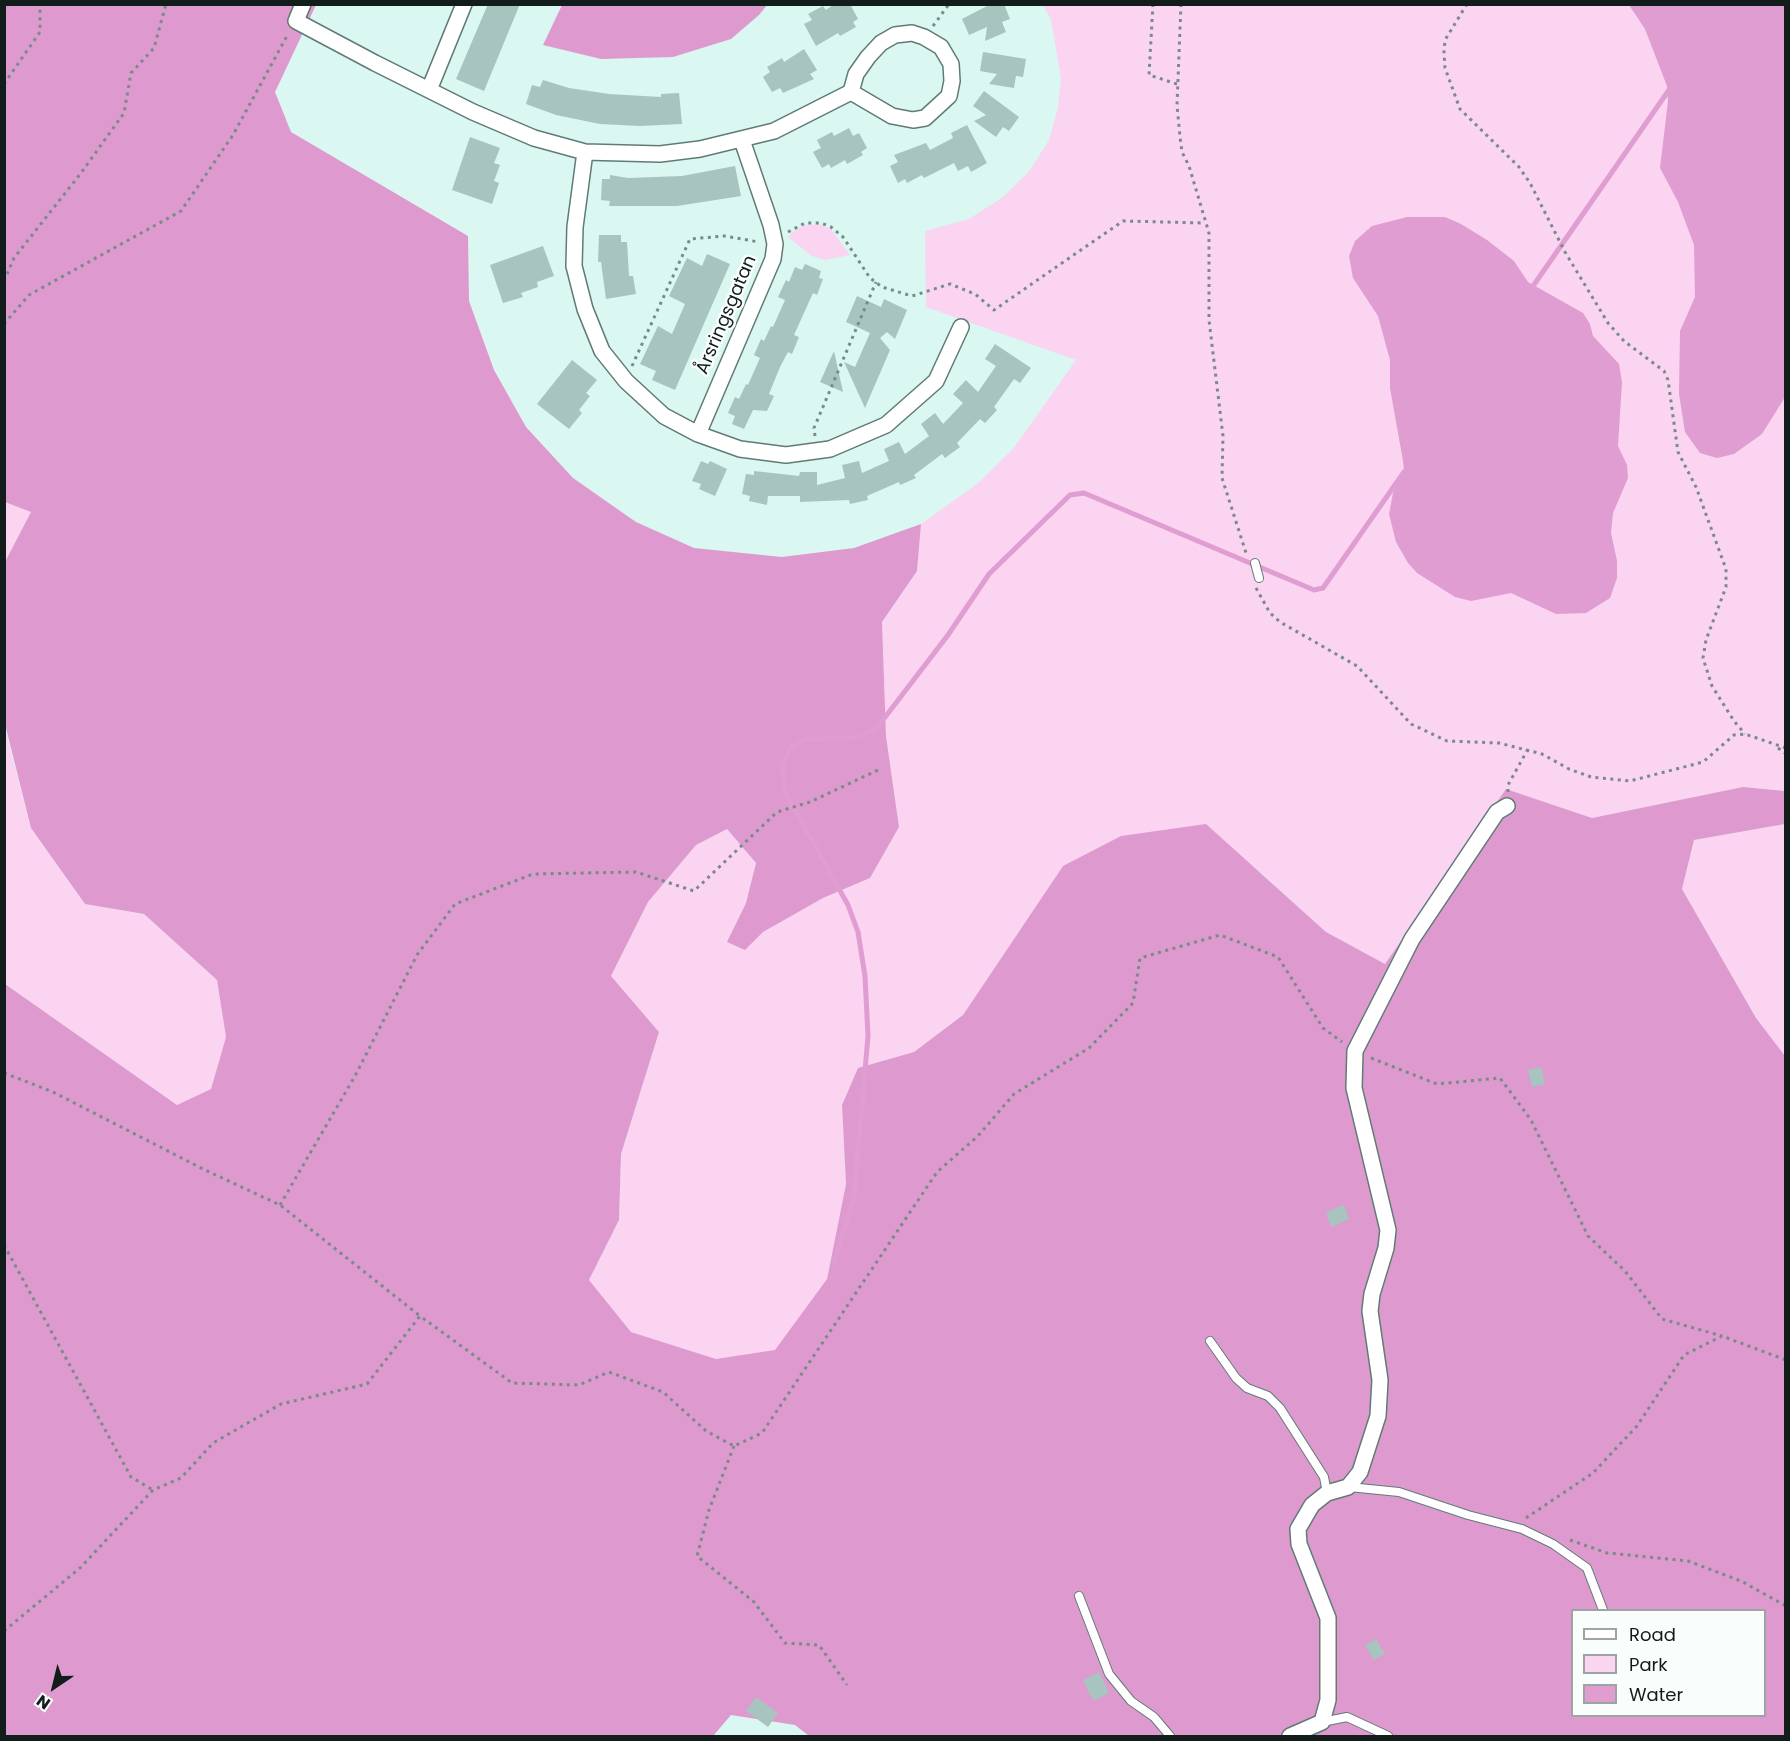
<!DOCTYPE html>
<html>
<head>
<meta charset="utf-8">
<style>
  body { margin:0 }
  #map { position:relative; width:1790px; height:1741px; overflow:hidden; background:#daf7f1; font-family:Poppins,sans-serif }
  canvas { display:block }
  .frame { position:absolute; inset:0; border:6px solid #121c1b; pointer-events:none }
  .legend { position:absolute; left:1571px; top:1609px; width:195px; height:108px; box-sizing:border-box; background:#f9fefd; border:2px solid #9da4a3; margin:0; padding:8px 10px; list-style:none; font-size:18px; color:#121c1b }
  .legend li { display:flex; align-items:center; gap:12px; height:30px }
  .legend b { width:30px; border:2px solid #9da4a3 }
  .north { position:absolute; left:24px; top:1657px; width:60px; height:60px; -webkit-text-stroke:4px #f9fefd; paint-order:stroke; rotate:215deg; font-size:16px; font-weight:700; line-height:24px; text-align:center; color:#121c1b }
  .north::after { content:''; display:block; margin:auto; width:21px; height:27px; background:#121c1b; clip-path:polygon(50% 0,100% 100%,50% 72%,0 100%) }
</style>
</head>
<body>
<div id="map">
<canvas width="1790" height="1741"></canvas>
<div class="frame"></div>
<ul class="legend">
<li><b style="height:8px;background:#fff"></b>Road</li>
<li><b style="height:16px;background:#fad4f1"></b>Park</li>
<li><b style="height:16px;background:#e09dd1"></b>Water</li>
</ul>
<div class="north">N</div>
</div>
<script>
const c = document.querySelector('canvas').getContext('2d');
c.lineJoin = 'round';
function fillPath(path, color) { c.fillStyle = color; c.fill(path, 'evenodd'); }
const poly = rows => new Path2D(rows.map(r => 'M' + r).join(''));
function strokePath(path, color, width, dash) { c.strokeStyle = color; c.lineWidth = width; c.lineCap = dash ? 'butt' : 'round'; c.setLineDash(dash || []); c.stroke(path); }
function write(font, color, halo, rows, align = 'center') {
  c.font = font + ' Poppins,sans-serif'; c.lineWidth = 5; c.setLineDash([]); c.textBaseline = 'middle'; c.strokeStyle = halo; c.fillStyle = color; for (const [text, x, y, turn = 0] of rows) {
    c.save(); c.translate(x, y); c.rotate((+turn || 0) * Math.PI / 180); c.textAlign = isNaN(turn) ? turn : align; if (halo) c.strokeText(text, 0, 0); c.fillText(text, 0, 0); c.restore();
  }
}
const green = poly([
  [1043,5,1785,5,1785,791,1743,787,1592,818,1506,789,1385,964,1326,932,1260,872,1063,866,963,1015,914,1052,858,1068,842,1105,846,1184,827,1279,775,1351,716,1359,631,1332,589,1280,619,1220,621,1154,659,1032,611,976,648,902,696,845,727,829,756,863,746,903,728,942,763,932,823,898,870,878,899,827,886,736,882,622,917,571,921,524,977,484,1013,449,1076,360,926,307,925,231,969,219,1003,197,1030,170,1049,140,1058,108,1061,78,1051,20],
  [818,224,831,229,850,255,825,260,812,256,788,237,795,230,806,225],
  [6,501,31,512,5,564,4,502],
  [4,724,31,828,85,904,144,914,217,980,226,1037,211,1089,177,1105,5,984],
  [1785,824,1785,1056,1756,1018,1682,889,1694,840]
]);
const forest = poly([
  [5,4,316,5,275,92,291,132,468,236,469,301,494,370,526,427,573,478,636,522,694,548,782,557,854,548,921,524,917,571,882,622,886,736,899,827,870,878,823,898,763,932,745,950,727,942,746,903,756,863,727,829,696,845,648,902,611,976,659,1032,621,1154,619,1220,589,1280,631,1332,716,1359,775,1350,827,1279,846,1184,842,1105,858,1068,914,1052,963,1015,1063,866,1121,836,1206,824,1326,932,1385,964,1506,789,1592,818,1743,787,1785,791,1785,824,1694,840,1682,889,1756,1018,1785,1056,1785,1736,809,1736,795,1725,731,1715,713,1736,5,1736,5,984,177,1105,211,1089,226,1037,217,980,144,914,85,904,31,828,5,724,4,564,31,512,5,502],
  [1572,1610,1764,1610,1764,1716,1572,1716],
  [562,5,562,4,767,5,759,15,731,39,673,57,601,59,543,45]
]);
const water = poly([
  [1629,5,1785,5,1785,397,1762,434,1734,454,1717,458,1700,453,1685,432,1679,394,1680,331,1695,297,1694,245,1678,202,1660,168,1668,101,1667,86,1645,29],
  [1407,217,1445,217,1461,224,1487,240,1514,261,1528,282,1583,313,1590,324,1593,336,1619,364,1622,382,1618,446,1627,465,1628,478,1613,513,1611,533,1617,561,1617,578,1610,598,1586,613,1556,614,1511,593,1471,601,1455,597,1417,573,1408,563,1396,542,1389,514,1393,493,1404,470,1403,461,1390,388,1390,360,1378,316,1353,278,1349,256,1355,241,1372,226]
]);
const stream = poly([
  [1531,289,1671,87],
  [834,1263,854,1197,868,1036,865,976,858,932,848,905,785,792,782,765,791,747,805,739,855,738,876,729,948,635,989,574,1070,495,1084,493,1314,590,1323,588,1404,472]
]);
const building = poly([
  [488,4,520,4,484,91,456,79],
  [834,4,850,4,858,19,853,22,856,27,840,36,838,33,816,46,804,24,812,20,808,14,823,6,826,10],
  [991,4,1004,4,1010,19,1002,22,1006,32,985,41,987,27,969,35,962,19],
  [804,49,817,70,810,74,814,79,783,93,780,88,772,92,763,77,770,72,767,67,782,58,784,62],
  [983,52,1026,59,1023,77,1016,76,1014,88,989,84,997,74,980,71],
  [543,80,569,88,609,94,661,97,661,94,679,93,682,124,640,126,600,124,556,115,526,104,532,85,540,87],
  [984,91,1019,117,1009,131,1003,127,996,137,974,121,986,115,973,106],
  [967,125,987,163,971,172,968,166,958,171,954,163,924,178,922,175,907,183,905,179,898,183,890,166,898,162,894,155,926,143,930,150,953,138,951,133],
  [849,128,853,136,859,133,867,148,861,152,863,155,847,164,845,160,831,168,829,164,822,168,813,152,821,148,817,140,832,132,834,136],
  [470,137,500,148,494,163,500,165,494,181,499,183,492,204,452,190],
  [735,166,741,196,677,206,609,206,610,201,601,200,602,179,610,179,610,175,628,178,682,176],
  [599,235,621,235,621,242,627,242,629,276,633,276,636,294,606,299,601,262,598,262],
  [543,246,554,276,537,282,538,287,521,293,523,297,503,303,490,265],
  [707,254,730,264,675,390,652,380,656,371,640,364,658,326,672,334,685,304,669,296,687,258,702,266],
  [805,264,821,271,819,278,823,279,817,295,813,293,794,335,799,337,792,354,788,352,780,367,769,394,774,396,767,411,753,410,744,429,732,424,735,416,728,413,735,397,739,399,746,384,748,385,760,358,754,355,761,339,764,341,771,326,773,327,785,300,778,297,786,280,789,282,795,267,802,270],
  [857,296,881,307,884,299,907,310,895,339,887,332,880,338,890,350,865,408,844,362,855,367,870,333,846,322],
  [995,344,1031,368,1020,383,1014,379,994,407,997,410,985,423,980,419,957,443,960,447,945,458,942,454,914,475,916,478,900,485,899,482,867,496,868,500,850,504,849,500,800,502,800,496,768,496,767,505,749,501,750,496,742,494,746,474,754,475,754,471,799,476,800,472,817,472,817,485,845,478,842,465,859,461,862,473,889,461,884,449,899,442,905,454,929,436,921,424,935,413,943,424,963,403,953,394,966,380,978,392,996,366,985,359],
  [834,351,843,392,820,382],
  [572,360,597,380,586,393,590,396,579,410,582,413,569,429,537,404],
  [701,461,708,464,710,461,727,469,715,496,699,489,701,484,692,481],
  [1541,1067,1545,1084,1532,1087,1528,1070],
  [1344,1205,1349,1219,1331,1227,1326,1212],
  [1376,1639,1385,1654,1374,1660,1365,1645],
  [1099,1672,1109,1693,1093,1701,1083,1680],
  [756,1697,778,1713,768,1727,746,1711]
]);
const path = poly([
  [1153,4,1149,75,1177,84],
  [1181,4,1177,105,1180,137,1182,152,1189,166,1209,233,1209,320,1223,436,1222,478,1247,556],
  [1467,4,1445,40,1444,52,1445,68,1460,109,1519,167,1530,183,1565,252,1608,323,1624,341,1664,371,1668,380,1678,452,1696,487,1726,569,1726,587,1706,640,1703,658,1712,686,1734,721,1745,734],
  [933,26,949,4],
  [4,84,40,32,40,4],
  [788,232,805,223,821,223,831,227,843,237,870,278,882,287,912,296,950,284,975,294,994,310,1123,221,1205,223],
  [4,281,14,258,81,173,124,113,131,73,154,48,166,4],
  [4,324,29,295,181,211,233,135,288,34],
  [632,366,690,239,724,236,759,242],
  [815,436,814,428,876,282],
  [1256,588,1270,613,1280,622,1357,666,1411,724,1447,741,1499,743,1542,754,1569,769,1591,777,1630,781,1703,762,1734,735,1745,734,1786,748],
  [1778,748,1786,754],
  [1508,792,1508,785,1528,749],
  [1371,1058,1437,1084,1500,1078,1531,1120,1588,1236,1625,1271,1662,1319,1722,1336],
  [4,1073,53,1092,203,1169,280,1205,420,1316],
  [280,1205,355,1076,417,955,455,904,533,874,636,872,694,891,777,812,810,802,878,770],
  [4,1245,131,1477,153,1490],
  [734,1446,709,1510,697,1556,754,1602,785,1643,819,1645,847,1685],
  [1526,1518,1593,1473,1637,1426,1684,1355,1722,1336,1786,1360],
  [1570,1540,1607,1553,1688,1561,1741,1581,1786,1606],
  [4,1631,80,1568,153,1490,181,1478,213,1443,281,1404,367,1384,420,1316,512,1383,579,1385,609,1372,663,1392,706,1431,734,1446,762,1433,937,1172,978,1136,1014,1094,1089,1048,1133,1003,1140,958,1220,935,1278,957,1323,1028,1342,1042]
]);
const service = poly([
  [1255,563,1259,578],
  [1210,1341,1236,1378,1247,1388,1268,1396,1280,1408,1324,1477,1327,1493],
  [1349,1487,1399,1492,1468,1515,1522,1529,1553,1544,1587,1568,1603,1610],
  [1079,1596,1109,1674,1131,1701,1154,1717,1170,1736],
  [1322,1722,1347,1717,1388,1736]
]);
const minor = poly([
  [303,4,296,21,375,63,473,112,534,138,585,152,660,154,700,149,774,131,851,92,856,74,868,57,881,43,895,35,912,33,924,37,941,47,951,64,952,81,949,96,925,118,913,120,892,116,851,92],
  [429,90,464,4],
  [585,152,575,227,574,266,585,309,602,351,626,381,664,416,698,434,740,449,786,455,830,449,886,425,936,381,961,327],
  [698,434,773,259,775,244,771,225,742,140],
  [1290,1736,1322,1722,1328,1700,1328,1618,1299,1544,1298,1529,1312,1505,1327,1493,1348,1487,1360,1472,1378,1416,1380,1380,1370,1311,1372,1294,1386,1248,1388,1230,1354,1088,1355,1051,1412,939,1497,812,1507,806]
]);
const streetNames = [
  ["Årsringsgatan",727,315,-67]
];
fillPath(green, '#fad4f1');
fillPath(forest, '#de9acf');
fillPath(water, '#e09dd1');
strokePath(stream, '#e09dd1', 5);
fillPath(building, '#a7c4be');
strokePath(service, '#607b76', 10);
strokePath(minor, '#607b76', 18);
strokePath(path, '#788b88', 3, [3, 4.5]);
strokePath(service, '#fff', 8);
strokePath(minor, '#fff', 15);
write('18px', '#121c1b', '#f9fefd', streetNames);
</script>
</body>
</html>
